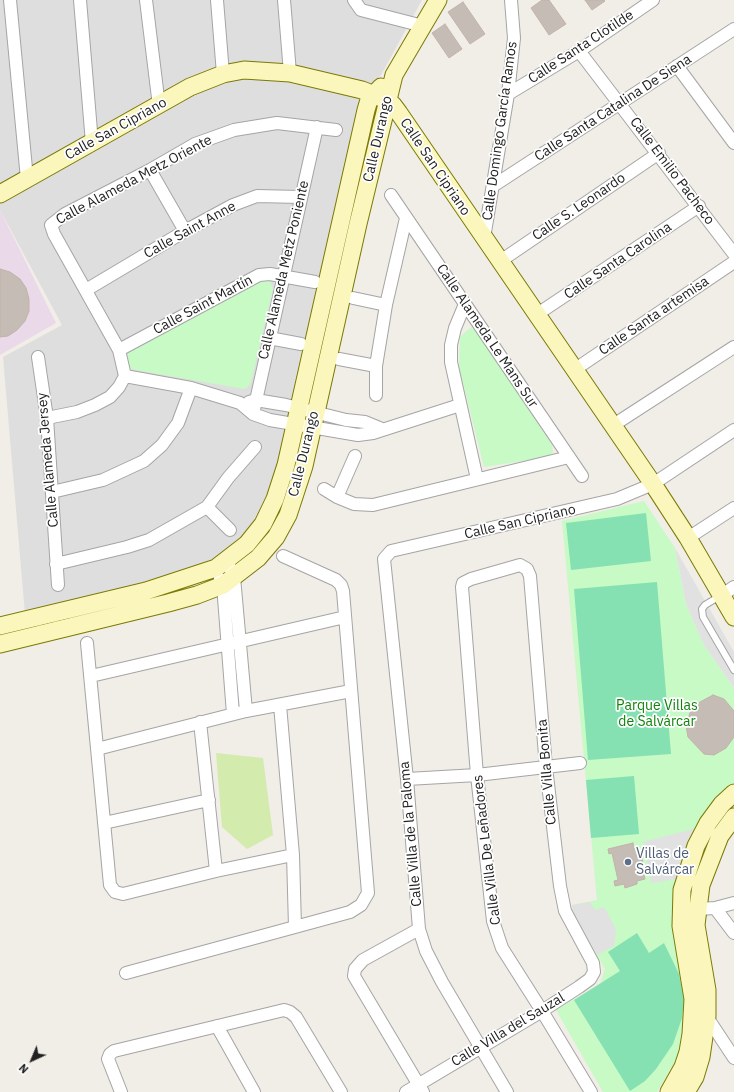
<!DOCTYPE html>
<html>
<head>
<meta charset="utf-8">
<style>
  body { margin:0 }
  #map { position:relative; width:734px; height:1092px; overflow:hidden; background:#f1ede7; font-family:"IBM Plex Sans",sans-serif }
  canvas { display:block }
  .north { position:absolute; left:12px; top:1040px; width:40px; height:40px; -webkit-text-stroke:3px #fff; paint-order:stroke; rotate:224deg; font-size:11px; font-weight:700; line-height:16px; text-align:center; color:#212121 }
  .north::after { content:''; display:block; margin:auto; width:14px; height:18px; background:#212121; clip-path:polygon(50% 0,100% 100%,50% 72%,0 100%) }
</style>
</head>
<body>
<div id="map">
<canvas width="734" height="1092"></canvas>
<div class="north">N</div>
</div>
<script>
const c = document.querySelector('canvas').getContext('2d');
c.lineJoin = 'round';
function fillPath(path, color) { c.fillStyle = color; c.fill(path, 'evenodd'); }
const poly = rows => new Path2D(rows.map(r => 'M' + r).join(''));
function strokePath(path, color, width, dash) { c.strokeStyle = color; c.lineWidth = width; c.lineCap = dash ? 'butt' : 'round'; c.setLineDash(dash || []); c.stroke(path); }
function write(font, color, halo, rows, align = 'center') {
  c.font = font + ' "IBM Plex Sans",sans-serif'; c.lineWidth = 3.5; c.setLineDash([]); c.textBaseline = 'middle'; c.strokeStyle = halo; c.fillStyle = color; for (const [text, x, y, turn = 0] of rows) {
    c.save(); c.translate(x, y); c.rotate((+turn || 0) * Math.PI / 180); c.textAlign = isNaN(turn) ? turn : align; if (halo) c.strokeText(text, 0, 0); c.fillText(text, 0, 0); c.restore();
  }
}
const residential = poly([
  [0,0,422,0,381,75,360,103,294,385,279,462,264,513,228,553,190,574,25,614,3,357,62,325,0,210]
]);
const industrial = poly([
  [0,210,56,323,0,355]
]);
const grass = poly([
  [216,753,263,758,273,835,247,849,222,827]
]);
const park = poly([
  [262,276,270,281,273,289,251,382,248,387,244,389,130,369,127,365,125,356,127,351],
  [471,327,477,332,552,445,553,452,548,457,484,467,459,367,460,337],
  [644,501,675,548,686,604,704,645,734,688,734,783,712,803,689,842,677,879,673,912,686,1009,680,1053,657,1092,603,1092,556,1010,600,984,605,969,573,914,572,905,597,900,562,521]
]);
const pitch = poly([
  [646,513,651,561,571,570,566,523],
  [657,582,671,754,588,760,574,589],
  [634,776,639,834,591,838,586,780],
  [637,933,649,953,664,943,679,974,684,1000,682,1018,673,1044,656,1069,645,1081,630,1091,574,1000,620,971,608,952]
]);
const parking = poly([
  [675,548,734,652,734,688,704,645,686,604],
  [697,828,689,842,677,879,651,883,643,842],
  [590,902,595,910,604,907,616,929,614,946,597,955,573,914,572,905]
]);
const building = poly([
  [542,0,549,0,566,24,549,35,531,8,542,0],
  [585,0,604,0,605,1,592,10,585,0],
  [463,2,485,34,470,44,448,12,463,2],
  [445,24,462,49,449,58,432,33,445,24],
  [0,269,10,272,20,279,26,288,29,299,29,311,25,321,17,330,8,336,0,337,0,269],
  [713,695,724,699,734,711,734,737,726,748,714,755,704,754,688,737,686,725,691,710,700,702,713,695],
  [633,843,634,849,639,848,645,870,643,871,645,879,637,881,637,884,625,888,624,884,615,886,614,881,618,880,612,853,609,854,608,849,633,843]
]);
const lane = poly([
  [720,596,705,605,702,609,703,617,734,670]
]);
const street = poly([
  [10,0,27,179],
  [80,0,92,143],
  [146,0,159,106],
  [217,0,223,74],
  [284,0,290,73],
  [354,0,361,10,423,26],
  [579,51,734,254],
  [677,66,734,143],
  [508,94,579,51,653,0],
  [150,170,185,231],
  [493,186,734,29],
  [391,195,582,476],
  [484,238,508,94,514,38,511,0],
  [499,262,659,153],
  [86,290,185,231,233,205,257,196,300,197],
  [353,298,386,305],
  [465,304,455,328,451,345,451,362,477,479],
  [536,315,699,206],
  [269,338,301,344],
  [119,350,259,275,270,274,315,282],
  [38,357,47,418,58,585],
  [339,359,376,366],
  [574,370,734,262],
  [125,376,191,388,240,403,253,414,270,420,358,435,373,433,460,405],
  [376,395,376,366,386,305,406,218],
  [249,402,256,400,286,405,346,420,365,422,382,429],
  [253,414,317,127],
  [47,418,77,412,95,405,110,397,119,387,125,376,119,350,54,234,51,225,65,214,150,170,195,144,234,130,277,123,336,130],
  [612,426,734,347],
  [324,489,337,497,354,504,373,505,569,457],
  [52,492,103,480,144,461,162,445,178,423,191,388],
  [337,497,355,456],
  [207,507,230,530],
  [688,538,734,508],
  [227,561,234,577,246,711],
  [56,564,127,547,149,540,207,507,228,478,255,447],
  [220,579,223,585,233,714],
  [721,596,734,587],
  [87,643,110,885,115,892,123,894,216,871,293,855],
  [91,676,345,617],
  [280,705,293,855,295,927],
  [200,722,216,871],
  [97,749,246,711,351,691],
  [407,779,477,775,580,763],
  [104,823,209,800],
  [715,908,734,933],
  [697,909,715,908,734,903],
  [419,929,363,960,355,969,354,976,423,1092],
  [126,973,350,912,361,905,368,893,343,591,341,585,336,580,283,556],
  [705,1014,734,1058],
  [217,1026,254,1092],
  [121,1092,108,1059,110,1054,114,1051,284,1010,290,1012,296,1017,341,1092],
  [406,1092,542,1011,579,987,590,979,594,972,593,963,565,911,560,886,546,767,530,576,527,569,520,565,471,579,463,583,462,587,477,775,493,921,502,948,542,1011,591,1092],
  [507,1092,442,982,426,951,419,929,407,779,384,559,391,551,617,499,653,484,734,430]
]);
const secondary = poly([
  [0,194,190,87,223,74,244,70,290,73,362,90,387,100,393,105,399,113,653,484,688,538,734,617],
  [0,626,146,591,216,568,247,544,263,524,275,499,286,465,366,110,369,100,381,87],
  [0,644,168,603,197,595,223,585,258,558,276,537,288,515,304,466,358,224,394,75,438,0],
  [669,1092,683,1067,688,1052,691,1034,693,999,681,926,682,890,696,846,708,823,722,804,734,793],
  [686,1092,695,1077,701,1057,707,1016,707,990,696,925,701,885,720,836,734,817]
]);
const markers = [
  [628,862,4,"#5c6f8a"]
];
const streetNames = [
  ["Calle Santa Clotilde",581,47,-33],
  ["Calle Santa Catalina De Siena",613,108,-33],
  ["Calle San Cipriano",116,129,-29],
  ["Calle Domingo García Ramos",500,131,-82],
  ["Calle Durango",378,139,-77],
  ["Calle San Cipriano",435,167,56],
  ["Calle Emilio Pacheco",672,171,53],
  ["Calle Alameda Metz Oriente",134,180,-28],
  ["Calle S. Leonardo",579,207,-34],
  ["Calle Saint Anne",190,230,-29],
  ["Calle Santa Carolina",618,261,-34],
  ["Calle Alameda Metz Poniente",284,270,-77],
  ["Calle Saint Martín",203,305,-28],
  ["Calle Santa artemisa",654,316,-34],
  ["Calle Alameda Le Mans Sur",487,336,56],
  ["Calle Durango",304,454,-76],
  ["Calle Alameda Jersey",48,460,-95],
  ["Calle San Cipriano",520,522,-13],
  ["Calle Villa Bonita",547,772,-95],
  ["Calle Villa de la Paloma",411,834,-95],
  ["Calle Villa De Leñadores",487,850,-97],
  ["Calle Villa del Sauzal",508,1030,-31]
];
const parkNames = [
  ["Parque Villas",657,706],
  ["de Salvárcar",657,722]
];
const serviceNames = [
  ["Villas de",636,854],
  ["Salvárcar",636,870]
];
fillPath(residential, '#dfdede');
fillPath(industrial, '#ead9e9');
fillPath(grass, '#d3ebad');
fillPath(park, '#c7fac5');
fillPath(pitch, '#85e0b2');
fillPath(parking, '#e1e1e1');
fillPath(building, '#c6bcb6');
strokePath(building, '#c3b2a9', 1);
strokePath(lane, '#a5a5a5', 8);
strokePath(street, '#a5a5a5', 14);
strokePath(secondary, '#7b7a04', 19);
strokePath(lane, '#fff', 6);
strokePath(street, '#fff', 12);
strokePath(secondary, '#faf6bc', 17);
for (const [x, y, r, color] of markers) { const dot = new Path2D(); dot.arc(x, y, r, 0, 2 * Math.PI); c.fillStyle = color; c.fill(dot); strokePath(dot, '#fff', 1.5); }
write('14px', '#212121', '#fff', streetNames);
write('14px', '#0f820b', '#fff', parkNames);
write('14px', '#4e5e75', '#fff', serviceNames, 'left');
</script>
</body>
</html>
